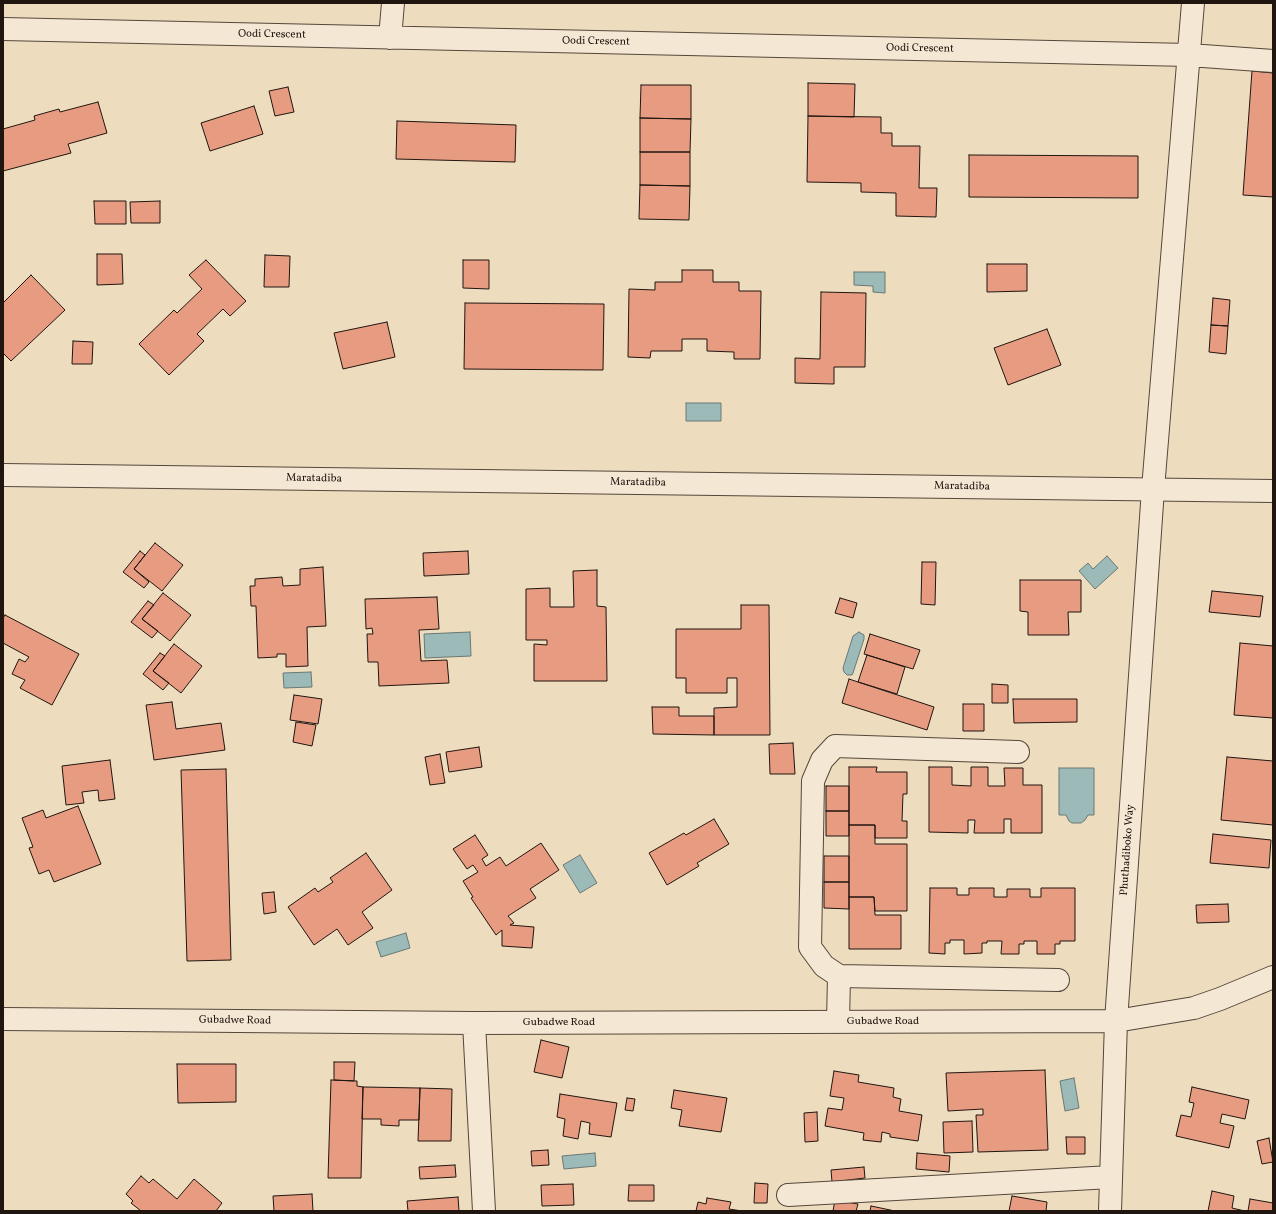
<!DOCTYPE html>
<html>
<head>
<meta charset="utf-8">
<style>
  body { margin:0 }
  #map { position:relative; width:1276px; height:1214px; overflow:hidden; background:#eedcbe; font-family:Vollkorn,serif }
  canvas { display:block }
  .frame { position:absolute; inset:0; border:4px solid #20150f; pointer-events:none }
</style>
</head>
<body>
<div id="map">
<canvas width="1276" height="1214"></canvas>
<div class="frame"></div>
</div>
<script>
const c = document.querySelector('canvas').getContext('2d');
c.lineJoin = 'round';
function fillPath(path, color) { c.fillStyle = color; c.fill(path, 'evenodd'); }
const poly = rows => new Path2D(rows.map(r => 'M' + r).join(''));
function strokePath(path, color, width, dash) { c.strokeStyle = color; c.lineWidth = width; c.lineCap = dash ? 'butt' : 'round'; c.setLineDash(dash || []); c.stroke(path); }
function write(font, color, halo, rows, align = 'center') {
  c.font = font + ' Vollkorn,serif'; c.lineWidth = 3; c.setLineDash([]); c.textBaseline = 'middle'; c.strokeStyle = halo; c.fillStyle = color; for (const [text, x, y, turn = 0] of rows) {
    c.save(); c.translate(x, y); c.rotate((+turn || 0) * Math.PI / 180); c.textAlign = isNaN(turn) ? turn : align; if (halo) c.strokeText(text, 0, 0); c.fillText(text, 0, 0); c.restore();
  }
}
const water = poly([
  [854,272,885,272,885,293,873,292,873,286,854,285,854,272],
  [686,403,721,403,721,421,686,421,686,403],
  [1107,556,1118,568,1095,589,1079,571,1088,563,1093,569,1107,556],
  [470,632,471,656,425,658,424,634,470,632],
  [859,632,864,635,864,639,853,673,852,675,847,675,844,672,843,668,853,636,859,632],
  [311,672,312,687,284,688,283,673,311,672],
  [1059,768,1094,768,1094,815,1088,815,1085,820,1081,823,1072,823,1069,821,1066,815,1059,815,1059,768],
  [580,855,597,883,580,893,563,865,580,855],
  [406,933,410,948,381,957,376,942,406,933],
  [1074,1078,1079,1108,1065,1111,1060,1081,1074,1078],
  [595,1153,596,1166,564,1169,562,1156,595,1153]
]);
const building = poly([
  [1252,71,1273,73,1273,197,1243,195,1252,71],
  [808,83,855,84,854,117,808,116,808,83],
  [641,85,691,85,691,119,640,118,641,85],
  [288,87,294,112,275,116,269,91,288,87],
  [98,102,107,133,68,144,71,153,3,171,3,129,35,120,34,116,59,109,60,112,98,102],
  [254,106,263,134,210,151,201,123,254,106],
  [808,116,881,117,881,133,892,133,892,146,920,146,919,188,937,188,936,217,896,216,896,193,861,192,861,183,807,182,808,116],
  [640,118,691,119,690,152,640,152,640,118],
  [397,121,516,125,515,162,396,159,397,121],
  [640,152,690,152,690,186,640,185,640,152],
  [969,155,1138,156,1138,198,969,197,969,155],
  [640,185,690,186,689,220,639,219,640,185],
  [94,201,126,201,126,224,95,224,94,201],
  [160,201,160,223,131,223,130,202,160,201],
  [97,254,122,254,123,284,97,285,97,254],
  [265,255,290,256,289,287,264,287,265,255],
  [206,260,246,301,230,316,223,309,197,334,204,341,169,375,139,344,174,310,177,313,202,289,189,275,206,260],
  [463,260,489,260,489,289,463,288,463,260],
  [987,264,1027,264,1027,291,987,292,987,264],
  [682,270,713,270,713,282,739,282,739,291,761,291,760,359,734,359,734,352,707,351,707,339,682,339,682,351,651,351,650,358,628,357,629,289,655,290,655,282,682,282,682,270],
  [31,275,65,310,11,361,3,353,3,303,31,275],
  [821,292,866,293,865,367,834,367,834,384,795,383,795,358,820,359,821,292],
  [1213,298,1230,300,1228,326,1211,325,1213,298],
  [465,303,604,304,603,370,464,369,465,303],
  [387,322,395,357,343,369,334,333,387,322],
  [1211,325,1228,326,1226,354,1209,352,1211,325],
  [1047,329,1061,365,1008,385,994,348,1047,329],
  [73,341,93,342,92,364,72,364,73,341],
  [155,543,183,565,162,591,134,569,155,543],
  [140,551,145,555,134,569,149,582,144,588,123,572,140,551],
  [468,551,469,574,424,576,423,553,468,551],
  [922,562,936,562,935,605,921,604,922,562],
  [323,567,326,626,307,627,308,666,286,667,286,654,277,654,277,657,258,658,256,606,251,606,250,586,255,586,255,579,282,577,283,586,300,585,300,569,323,567],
  [597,570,597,606,606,607,607,681,534,681,534,644,547,645,547,640,526,640,526,589,550,588,550,607,574,607,573,571,597,570],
  [1020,580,1081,580,1081,612,1068,612,1069,635,1028,635,1028,612,1020,611,1020,580],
  [1212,591,1263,596,1260,617,1209,612,1212,591],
  [163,593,191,615,170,641,142,619,163,593],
  [437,597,439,629,419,630,421,661,447,660,449,683,379,686,378,662,368,662,367,634,373,634,372,628,366,629,365,599,437,597],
  [840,598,857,603,853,618,835,613,840,598],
  [148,601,154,605,142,619,158,631,152,638,131,622,148,601],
  [741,605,769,605,770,735,714,735,714,708,737,707,737,678,727,678,727,693,686,693,686,678,676,678,676,629,741,629,741,605],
  [5,615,79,654,52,705,20,688,25,680,12,674,19,659,25,662,29,657,3,643,3,618,5,615],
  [870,634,920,650,913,669,864,654,870,634],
  [1240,643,1273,646,1273,718,1234,715,1240,643],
  [174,644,202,666,181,693,153,671,174,644],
  [160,653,165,656,153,671,169,683,163,690,143,674,160,653],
  [867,655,905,667,897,694,858,682,867,655],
  [849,679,934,707,927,730,842,703,849,679],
  [992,684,1008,685,1008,703,992,703,992,684],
  [294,695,322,699,318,724,290,720,294,695],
  [1013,699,1077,699,1077,722,1014,723,1013,699],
  [172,702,176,729,221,723,225,750,154,760,146,705,172,702],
  [963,704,984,704,984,731,963,731,963,704],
  [652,707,679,707,679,716,714,716,714,735,653,734,652,707],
  [296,722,316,725,312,746,293,742,296,722],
  [793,743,795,774,770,774,769,744,793,743],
  [479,747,482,767,449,772,446,752,479,747],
  [440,754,445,783,430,785,425,757,440,754],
  [1227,757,1273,761,1273,825,1221,820,1227,757],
  [110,760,115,799,99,801,98,790,82,792,84,803,66,805,62,766,110,760],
  [849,767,877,767,876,772,907,772,907,794,903,794,902,821,907,821,907,838,875,838,875,825,849,825,849,767],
  [929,767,952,767,952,785,971,786,971,767,988,767,988,786,1005,786,1004,768,1023,768,1023,785,1042,785,1042,833,1011,833,1011,819,1004,819,1004,833,974,833,975,820,968,820,968,833,929,832,929,767],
  [226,769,231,960,187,961,181,770,226,769],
  [826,786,849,786,849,811,826,811,826,786],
  [78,806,101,864,54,882,49,870,39,874,29,848,33,847,22,818,43,810,46,818,78,806],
  [826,811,849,811,849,836,826,836,826,811],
  [714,819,729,844,697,863,699,866,667,885,649,853,684,833,686,835,714,819],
  [849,825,875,825,875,844,907,844,907,911,875,911,874,897,849,897,849,825],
  [1213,834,1271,840,1269,868,1210,863,1213,834],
  [475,835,488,855,482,859,486,866,500,857,506,866,541,843,559,870,530,889,536,898,508,916,514,923,510,925,534,927,532,948,502,946,502,930,496,935,471,898,473,897,463,881,478,872,473,865,467,869,453,849,475,835],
  [366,853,392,890,362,912,373,928,348,945,337,929,314,945,288,907,315,888,318,892,333,882,330,878,366,853],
  [824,856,849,856,849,882,824,882,824,856],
  [824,882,849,882,849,909,824,908,824,882],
  [930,888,957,888,957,895,969,895,969,888,994,888,994,897,1007,897,1007,889,1030,889,1030,897,1041,897,1041,888,1075,888,1075,941,1060,941,1060,944,1055,944,1055,954,1037,954,1037,941,1024,941,1024,944,1019,944,1019,954,1001,954,1002,941,987,941,987,943,982,943,982,953,964,954,964,940,950,940,950,943,945,943,945,954,929,953,930,888],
  [274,892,276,912,264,914,262,893,274,892],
  [849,897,874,897,875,915,901,915,901,949,849,949,849,897],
  [1228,904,1229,922,1197,923,1196,905,1228,904],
  [541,1040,569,1047,562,1078,534,1072,541,1040],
  [334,1062,355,1062,354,1081,334,1080,334,1062],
  [177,1064,236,1064,236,1102,178,1103,177,1064],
  [1045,1070,1048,1150,978,1152,976,1115,983,1115,983,1109,948,1111,946,1073,1045,1070],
  [834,1071,859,1075,858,1082,894,1088,893,1097,901,1099,899,1111,922,1115,918,1141,890,1137,890,1134,882,1132,881,1142,863,1140,864,1133,825,1126,828,1108,842,1110,844,1098,830,1096,834,1071],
  [331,1080,357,1081,357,1086,363,1087,361,1178,328,1178,331,1080],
  [363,1087,420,1088,419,1120,399,1120,399,1126,381,1125,381,1119,362,1119,363,1087],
  [1192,1087,1249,1100,1245,1119,1222,1114,1220,1123,1234,1126,1229,1148,1176,1136,1181,1115,1191,1117,1194,1103,1189,1102,1192,1087],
  [420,1088,452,1089,451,1141,418,1141,420,1088],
  [674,1090,727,1098,721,1132,679,1126,682,1110,671,1108,674,1090],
  [560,1094,617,1103,611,1137,589,1134,590,1123,581,1121,578,1139,563,1136,565,1119,557,1117,560,1094],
  [627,1098,635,1099,633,1111,625,1110,627,1098],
  [817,1112,818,1141,805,1142,804,1113,817,1112],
  [972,1121,973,1152,944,1153,943,1122,972,1121],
  [1066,1137,1085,1137,1085,1154,1067,1154,1066,1137],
  [1269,1138,1273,1162,1262,1164,1257,1141,1269,1138],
  [548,1150,549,1165,532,1166,531,1151,548,1150],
  [917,1153,950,1156,949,1172,916,1169,917,1153],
  [455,1165,456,1177,420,1179,419,1167,455,1165],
  [864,1167,865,1178,832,1182,831,1170,864,1167],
  [141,1176,149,1183,153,1179,177,1199,194,1179,222,1203,216,1211,141,1211,131,1203,133,1201,126,1194,141,1176],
  [755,1183,768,1184,767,1203,754,1203,755,1183],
  [573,1184,574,1205,542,1206,541,1185,573,1184],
  [629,1185,654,1185,654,1201,628,1201,629,1185],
  [1212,1191,1234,1196,1232,1208,1245,1211,1208,1211,1212,1191],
  [312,1194,313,1211,274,1211,273,1196,312,1194],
  [1012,1196,1047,1202,1046,1211,1009,1211,1012,1196],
  [458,1197,459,1211,408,1211,407,1201,458,1197],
  [707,1198,731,1202,729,1209,742,1211,696,1211,698,1202,706,1204,707,1198],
  [1250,1199,1273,1203,1273,1211,1248,1211,1250,1199],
  [835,1200,858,1204,856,1211,833,1211,835,1200],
  [871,1206,895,1211,870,1211,871,1206]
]);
const minor = poly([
  [3,29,1189,55,1273,61],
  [390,38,393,3],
  [839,976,1058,980],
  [3,1019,474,1023,1116,1021,1194,1008,1220,999,1273,977],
  [838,1022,839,976,824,966,810,947,813,781,822,760,835,746,1018,752],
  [474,1023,484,1211],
  [788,1195,1111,1177],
  [1110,1211,1116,1021,1153,489,1193,3]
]);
const tertiary = poly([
  [3,475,1273,491]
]);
const streetNames = [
  ["Oodi Crescent",272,35,1],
  ["Oodi Crescent",596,42,1],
  ["Oodi Crescent",920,49,1],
  ["Maratadiba",314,479,1],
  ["Maratadiba",638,483,1],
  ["Maratadiba",962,487,1],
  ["Phuthadiboko Way",1128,850,-86],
  ["Gubadwe Road",235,1021,1],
  ["Gubadwe Road",883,1022],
  ["Gubadwe Road",559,1023]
];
fillPath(water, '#9bbab8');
strokePath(water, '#6a7874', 1);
fillPath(building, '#e79c82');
strokePath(building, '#20150f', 1);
strokePath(minor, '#54473b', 24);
strokePath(tertiary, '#54473b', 24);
strokePath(minor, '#f4e8d5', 22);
strokePath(tertiary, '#f4e8d5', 22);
write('11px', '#20150f', '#f4e8d5', streetNames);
</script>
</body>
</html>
